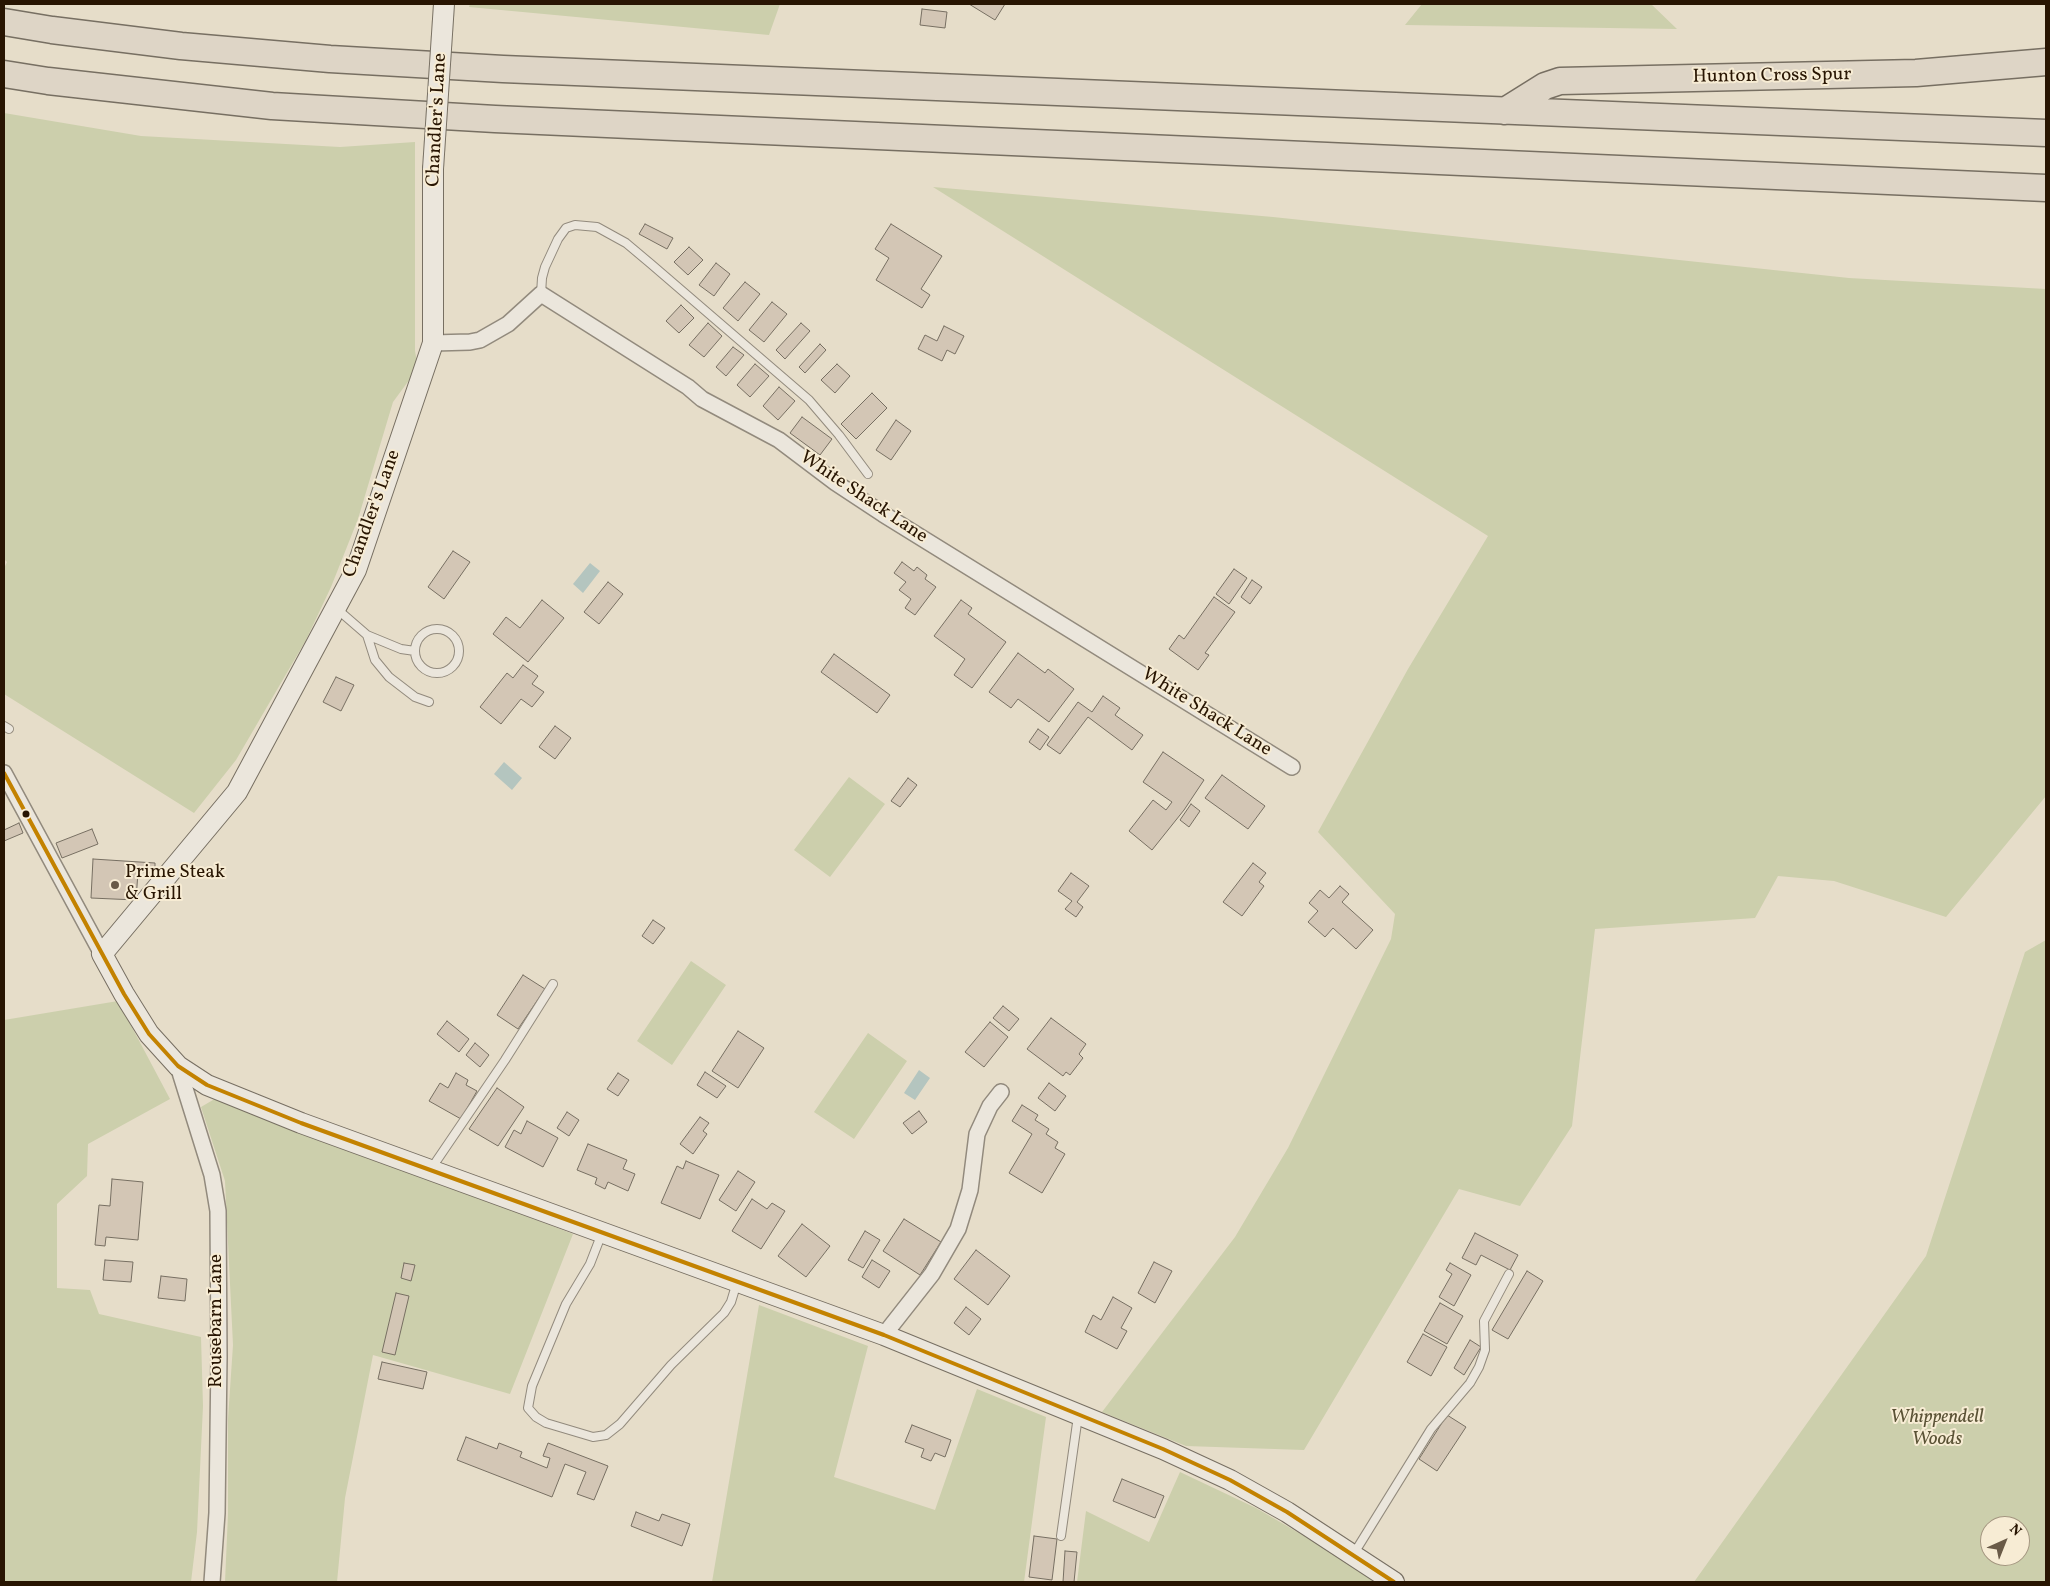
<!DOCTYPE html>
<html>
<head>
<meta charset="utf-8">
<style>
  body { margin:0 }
  #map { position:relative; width:2050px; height:1586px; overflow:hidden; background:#e6ddc9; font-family:Vollkorn,serif }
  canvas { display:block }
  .frame { position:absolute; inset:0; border:5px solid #281502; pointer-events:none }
  .north { position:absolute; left:1980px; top:1516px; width:50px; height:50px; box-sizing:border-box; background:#f7ecd4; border:1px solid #a49680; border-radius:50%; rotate:44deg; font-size:14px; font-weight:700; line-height:20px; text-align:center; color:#281502 }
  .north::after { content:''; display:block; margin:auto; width:18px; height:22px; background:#6a5b48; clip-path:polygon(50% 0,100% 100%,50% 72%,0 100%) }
</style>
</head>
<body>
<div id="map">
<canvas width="2050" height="1586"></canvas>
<div class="frame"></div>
<div class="north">N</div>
</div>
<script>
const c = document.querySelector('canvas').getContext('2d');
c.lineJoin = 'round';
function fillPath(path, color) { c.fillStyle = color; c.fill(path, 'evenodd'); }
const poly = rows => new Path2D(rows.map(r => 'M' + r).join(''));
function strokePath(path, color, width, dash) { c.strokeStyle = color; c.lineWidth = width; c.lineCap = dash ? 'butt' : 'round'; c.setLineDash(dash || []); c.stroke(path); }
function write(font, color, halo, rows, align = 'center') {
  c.font = font + ' Vollkorn,serif'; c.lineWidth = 4; c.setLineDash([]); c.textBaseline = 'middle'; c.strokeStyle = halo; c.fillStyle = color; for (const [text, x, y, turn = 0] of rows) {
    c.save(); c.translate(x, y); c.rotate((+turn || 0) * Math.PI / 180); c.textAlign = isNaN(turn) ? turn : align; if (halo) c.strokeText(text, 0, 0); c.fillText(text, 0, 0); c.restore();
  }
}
const green = poly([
  [470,4,780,4,769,35,469,7],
  [1422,4,1651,4,1677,29,1405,25],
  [4,113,141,136,340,147,415,142,415,351,418,368,393,402,358,519,331,587,306,640,236,760,194,813,4,694,4,568,7,562,4,559],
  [933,187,1273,217,1849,278,2046,289,2046,796,1946,917,1834,881,1778,876,1755,918,1595,929,1572,1126,1520,1206,1459,1189,1304,1450,1186,1446,1102,1412,1235,1237,1288,1148,1391,939,1395,914,1318,832,1408,669,1488,536],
  [849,777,885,804,830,877,794,850],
  [2046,940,2046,1582,1694,1582,1926,1256,2025,952],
  [1990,1526,2020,1526,2020,1556,1990,1556],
  [691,961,726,985,672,1065,637,1041],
  [118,1001,170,1099,88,1144,87,1176,57,1204,57,1288,90,1290,99,1314,201,1337,203,1406,197,1532,191,1582,4,1582,4,1020],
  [868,1033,907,1061,854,1139,814,1112],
  [218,1097,573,1234,510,1394,373,1355,345,1498,337,1582,225,1582,228,1514,228,1419,233,1345,225,1181,201,1107],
  [759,1305,868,1346,834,1477,935,1510,977,1389,1046,1417,1024,1582,712,1582],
  [1180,1472,1256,1508,1383,1582,1077,1582,1086,1511,1149,1542]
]);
const water = poly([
  [590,563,600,571,583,593,573,584],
  [504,762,522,778,512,790,494,774],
  [919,1070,930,1078,915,1100,904,1093]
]);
const building = poly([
  [969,4,1005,4,995,20,969,4],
  [922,9,947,12,945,28,920,25,922,9],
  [645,224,673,238,667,249,639,234,645,224],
  [891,224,942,256,921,289,930,295,922,308,876,280,889,258,875,249,891,224],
  [689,247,703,260,688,275,674,262,689,247],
  [716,263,730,274,714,296,699,285,716,263],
  [745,282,760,294,738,321,723,308,745,282],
  [772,302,787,314,764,342,749,330,772,302],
  [681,305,694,318,679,333,666,321,681,305],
  [708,323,722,336,704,357,689,345,708,323],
  [801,323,810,331,785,359,776,350,801,323],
  [944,326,964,336,955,354,947,350,942,361,918,349,925,335,937,341,944,326],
  [820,344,826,350,805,373,799,367,820,344],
  [733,347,744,355,726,376,716,367,733,347],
  [755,364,769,376,750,397,737,385,755,364],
  [837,364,850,376,835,393,821,380,837,364],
  [779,387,795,401,778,420,763,406,779,387],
  [872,393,887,408,856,439,841,424,872,393],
  [802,417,832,439,820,455,790,433,802,417],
  [896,420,911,431,891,460,876,450,896,420],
  [453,551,470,562,444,599,428,587,453,551],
  [902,562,914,571,917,567,927,575,925,579,936,587,915,615,905,608,911,599,899,590,906,582,894,573,902,562],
  [1234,569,1247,578,1229,604,1216,594,1234,569],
  [1252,580,1262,587,1250,604,1241,597,1252,580],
  [608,582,623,594,599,624,584,612,608,582],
  [1214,597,1235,612,1205,653,1209,655,1198,670,1169,649,1179,635,1184,639,1214,597],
  [542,600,564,618,528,662,493,634,506,617,520,628,542,600],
  [961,600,972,608,968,614,1006,642,972,688,954,675,965,659,934,636,961,600],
  [1018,653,1045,673,1048,669,1074,689,1049,722,1018,699,1011,708,989,692,1018,653],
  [834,654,890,695,877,713,821,672,834,654],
  [523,665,538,676,532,684,544,692,532,707,521,699,501,724,480,707,507,673,513,678,523,665],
  [336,677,354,685,341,711,323,702,336,677],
  [1103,696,1120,708,1115,715,1143,735,1132,750,1088,717,1060,754,1047,745,1078,702,1092,712,1103,696],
  [555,726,571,738,555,759,539,747,555,726],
  [1038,729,1049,737,1040,750,1029,742,1038,729],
  [1163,752,1204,780,1184,810,1152,850,1129,831,1153,800,1166,810,1172,802,1143,782,1163,752],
  [1222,775,1265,806,1248,829,1205,798,1222,775],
  [908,778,917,785,900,807,891,801,908,778],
  [1191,804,1200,811,1189,827,1180,820,1191,804],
  [19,823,23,833,4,841,4,830,19,823],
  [92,829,98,844,62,858,56,843,92,829],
  [93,859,155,863,155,873,138,872,136,900,91,898,93,859],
  [1253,863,1266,873,1259,882,1264,886,1242,916,1223,902,1253,863],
  [1071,873,1089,886,1077,902,1083,907,1076,917,1065,909,1072,901,1058,891,1071,873],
  [1340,886,1349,894,1342,902,1373,930,1356,949,1333,928,1325,937,1308,922,1318,911,1309,903,1320,890,1329,898,1340,886],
  [653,920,665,928,653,944,642,936,653,920],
  [523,975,545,989,518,1029,497,1015,523,975],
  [1003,1006,1019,1019,1009,1031,993,1018,1003,1006],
  [1051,1018,1086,1044,1079,1054,1083,1058,1070,1075,1066,1072,1063,1076,1027,1049,1051,1018],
  [447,1021,469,1039,459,1052,437,1034,447,1021],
  [990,1022,1008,1037,984,1067,965,1052,990,1022],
  [738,1031,764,1048,738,1088,712,1071,738,1031],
  [475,1043,489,1055,480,1067,466,1055,475,1043],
  [705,1072,726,1086,717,1098,697,1085,705,1072],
  [456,1073,468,1080,466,1085,477,1091,461,1119,429,1101,440,1083,448,1088,456,1073],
  [618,1073,629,1080,618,1096,607,1089,618,1073],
  [1049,1083,1066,1096,1055,1111,1038,1098,1049,1083],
  [497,1088,524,1107,498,1146,469,1129,497,1088],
  [1022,1105,1038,1115,1035,1120,1049,1129,1046,1134,1058,1142,1055,1148,1065,1154,1042,1193,1009,1173,1032,1134,1012,1121,1022,1105],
  [919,1111,927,1122,912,1134,903,1123,919,1111],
  [567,1112,579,1120,569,1136,557,1128,567,1112],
  [700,1117,709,1123,703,1131,707,1134,693,1154,680,1144,700,1117],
  [527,1121,558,1138,543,1167,505,1147,514,1130,521,1134,527,1121],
  [588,1144,627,1160,623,1169,635,1174,628,1191,608,1182,605,1189,595,1184,597,1178,577,1170,588,1144],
  [686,1161,719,1175,700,1219,661,1203,677,1166,683,1169,686,1161],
  [738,1171,755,1182,736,1211,719,1200,738,1171],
  [112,1179,143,1182,138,1240,106,1237,105,1246,95,1245,99,1205,110,1206,112,1179],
  [752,1199,767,1209,772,1203,785,1211,761,1249,732,1231,752,1199],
  [904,1219,941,1242,920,1275,883,1251,904,1219],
  [802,1224,830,1246,806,1277,778,1256,802,1224],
  [865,1231,880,1240,863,1268,848,1260,865,1231],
  [1475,1233,1518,1255,1510,1270,1481,1255,1476,1265,1462,1258,1475,1233],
  [976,1250,1010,1276,988,1305,954,1279,976,1250],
  [105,1260,133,1262,131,1282,103,1280,105,1260],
  [872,1260,890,1271,879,1288,862,1277,872,1260],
  [1154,1262,1172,1271,1155,1303,1138,1293,1154,1262],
  [404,1263,415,1265,411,1281,401,1278,404,1263],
  [1450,1263,1471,1275,1454,1306,1439,1297,1452,1274,1446,1270,1450,1263],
  [1527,1271,1543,1281,1508,1339,1492,1330,1527,1271],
  [161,1276,187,1279,185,1301,158,1298,161,1276],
  [396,1293,409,1296,395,1355,382,1352,396,1293],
  [1113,1297,1132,1308,1121,1328,1127,1331,1117,1349,1085,1332,1093,1315,1101,1320,1113,1297],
  [1440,1303,1463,1316,1447,1344,1424,1331,1440,1303],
  [966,1307,981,1319,969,1335,954,1323,966,1307],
  [1423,1334,1447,1347,1431,1376,1407,1362,1423,1334],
  [1470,1340,1481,1347,1464,1375,1454,1368,1470,1340],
  [382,1362,427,1372,423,1389,378,1379,382,1362],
  [1447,1415,1466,1427,1437,1471,1419,1459,1447,1415],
  [912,1425,951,1440,945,1457,935,1453,931,1461,921,1457,924,1449,905,1442,912,1425],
  [466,1437,497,1449,499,1443,522,1452,520,1457,547,1468,550,1458,543,1456,548,1443,608,1466,594,1500,577,1494,586,1472,565,1464,552,1497,457,1460,466,1437],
  [1122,1479,1164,1496,1155,1518,1113,1501,1122,1479],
  [636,1512,659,1521,662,1514,690,1524,682,1546,631,1526,636,1512],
  [1034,1536,1057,1539,1052,1580,1029,1577,1034,1536],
  [1065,1551,1077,1552,1074,1582,1063,1582,1065,1551]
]);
const lane = poly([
  [541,294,542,278,545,267,558,239,566,228,575,225,597,227,626,243,651,264,809,400,839,435,868,474],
  [337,609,367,635,375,660,389,677,415,697,429,702],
  '415 651a22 22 0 1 1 44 0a22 22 0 1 1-44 0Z',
  [367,635,401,649,415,651],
  [4,726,9,729],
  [431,1169,505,1060,553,984],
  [602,1233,590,1264,566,1304,532,1386,528,1408,536,1417,546,1423,593,1437,606,1435,620,1424,671,1365,724,1313,731,1302,737,1282],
  [1061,1536,1078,1416],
  [1353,1555,1431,1429,1470,1383,1479,1367,1485,1350,1484,1321,1509,1274]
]);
const street = poly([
  [433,343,470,342,480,340,508,324,541,294,688,387,702,399,779,440,836,483,883,514,1292,767],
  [4,773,102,954],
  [178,1066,212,1175,218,1211,219,1357,217,1513,212,1582],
  [884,1335,932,1274,958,1229,970,1190,977,1134,990,1106,1001,1092]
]);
const secondary = poly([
  [433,169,433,343,356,570,237,792,102,954,124,994,149,1034,178,1066,207,1085,301,1123,884,1335,1163,1449,1230,1480,1287,1512,1394,1582]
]);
const highway = poly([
  [4,22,52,30,181,46,330,59,503,69,2046,133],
  [4,74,48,81,272,106,495,119,2046,188],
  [1505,111,1545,86,1560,81,1916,73,2046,62]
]);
const secondaryBridge = poly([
  [433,169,444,4]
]);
const bus1 = poly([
  [4,773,124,994,149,1034,178,1066,207,1085,301,1123,884,1335,1163,1449,1230,1480,1287,1512,1394,1582]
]);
const markers = [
  [26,814,4.5,"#281502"],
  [115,885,5,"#6a5b48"]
];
const streetNames = [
  ["Hunton Cross Spur",1772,77,-1],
  ["Chandler's Lane",438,120,-87],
  ["White Shack Lane",863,498,34],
  ["Chandler's Lane",373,514,-70],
  ["White Shack Lane",1206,713,32],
  ["Rousebarn Lane",218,1321,-90]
];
const poiNames = [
  ["Prime Steak",125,874],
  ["& Grill",125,896]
];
const parkNames = [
  ["Whippendell",1937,1419],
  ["Woods",1937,1441]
];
fillPath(green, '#cccfac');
fillPath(water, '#b4c5bf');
fillPath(building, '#d3c6b5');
strokePath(building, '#776f62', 1);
strokePath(lane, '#928a7d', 10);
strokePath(street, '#928a7d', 18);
strokePath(secondary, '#776f62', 22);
strokePath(highway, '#776f62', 29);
strokePath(lane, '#ebe6dc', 8);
strokePath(street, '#ebe6dc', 15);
strokePath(secondary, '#ebe6dc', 20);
strokePath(highway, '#ded5c6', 26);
strokePath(secondaryBridge, '#776f62', 22, []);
strokePath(secondaryBridge, '#ebe6dc', 20);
strokePath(bus1, '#c38200', 4);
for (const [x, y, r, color] of markers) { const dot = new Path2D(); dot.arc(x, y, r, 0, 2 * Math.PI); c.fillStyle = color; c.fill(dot); strokePath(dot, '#f7ecd4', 2); }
write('19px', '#281502', '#f7ecd4', streetNames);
write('19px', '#281502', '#f7ecd4', poiNames, 'left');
write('italic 19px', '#5a5235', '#f7ecd4', parkNames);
</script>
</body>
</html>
